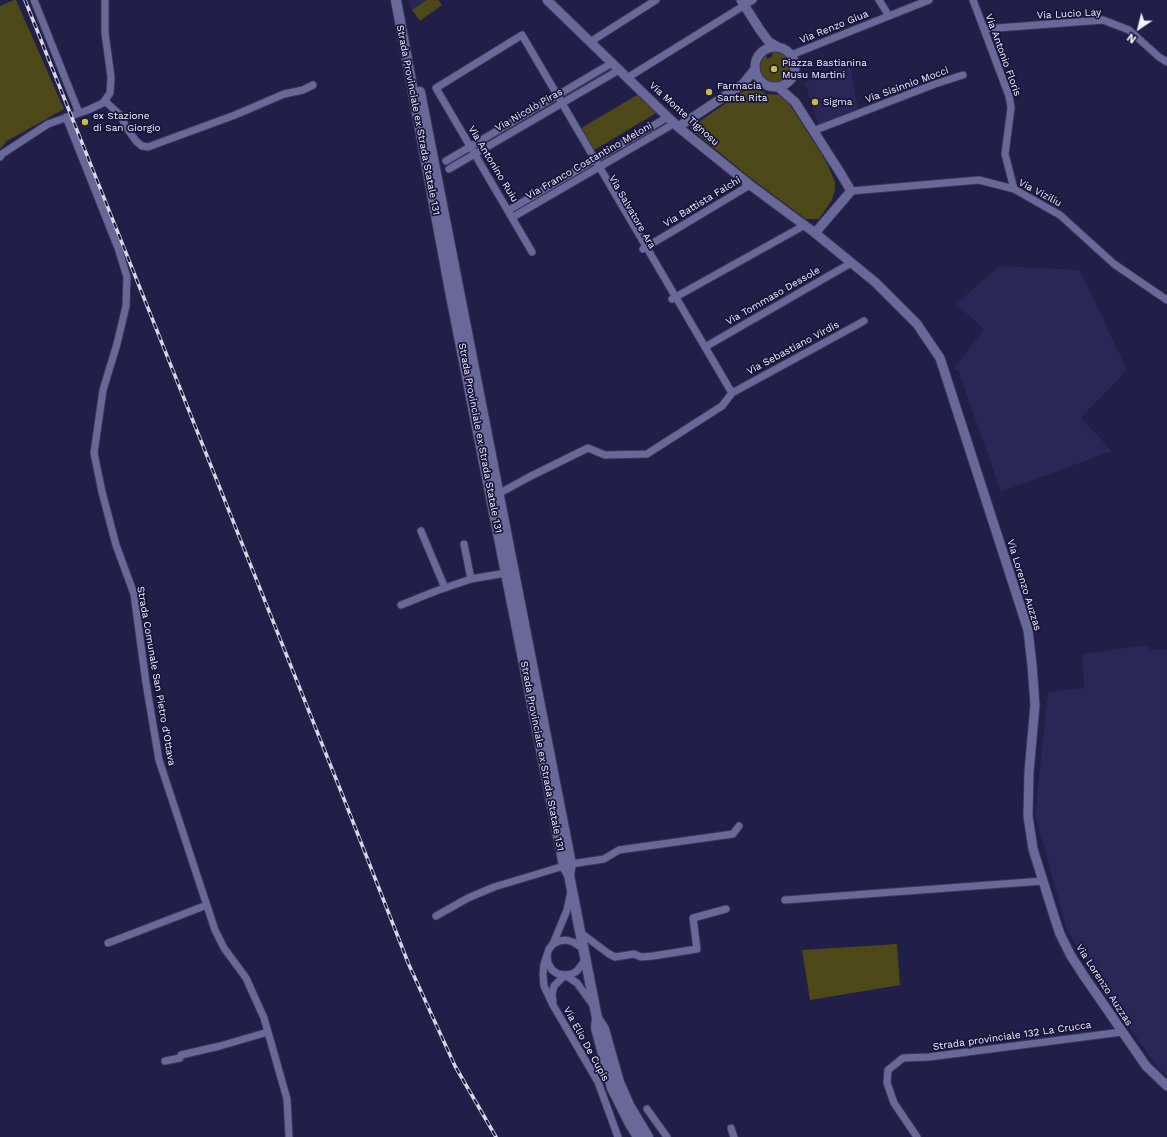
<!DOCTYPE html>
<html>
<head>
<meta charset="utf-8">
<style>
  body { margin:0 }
  #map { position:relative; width:1167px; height:1137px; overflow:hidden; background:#211e47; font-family:"Work Sans",sans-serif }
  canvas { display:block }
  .north { position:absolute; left:1119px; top:8px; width:40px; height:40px; -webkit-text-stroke:3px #18143c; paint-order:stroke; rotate:215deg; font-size:11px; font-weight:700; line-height:16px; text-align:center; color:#f3f4ff }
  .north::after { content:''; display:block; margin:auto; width:14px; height:18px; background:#f3f4ff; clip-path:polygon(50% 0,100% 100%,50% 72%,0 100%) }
</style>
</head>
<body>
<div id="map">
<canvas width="1167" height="1137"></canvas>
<div class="north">N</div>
</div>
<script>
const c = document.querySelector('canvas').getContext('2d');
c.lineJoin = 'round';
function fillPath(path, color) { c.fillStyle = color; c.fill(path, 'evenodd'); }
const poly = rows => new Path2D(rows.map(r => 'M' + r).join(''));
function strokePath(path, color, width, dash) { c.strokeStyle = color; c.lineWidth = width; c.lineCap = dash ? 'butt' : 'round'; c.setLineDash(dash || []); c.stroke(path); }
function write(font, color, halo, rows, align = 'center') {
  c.font = font + ' "Work Sans",sans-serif'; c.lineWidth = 3.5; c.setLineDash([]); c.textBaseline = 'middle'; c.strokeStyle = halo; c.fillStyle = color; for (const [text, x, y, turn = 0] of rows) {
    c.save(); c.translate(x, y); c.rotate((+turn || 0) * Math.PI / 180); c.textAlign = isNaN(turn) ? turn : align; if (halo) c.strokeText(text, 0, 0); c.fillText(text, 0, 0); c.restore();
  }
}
const built = poly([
  [409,0,428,0,412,12],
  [844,64,850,65,858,110,818,124,805,83],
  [999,266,1080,270,1127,370,1081,418,1112,451,1001,492,958,370,953,369,984,329,956,304],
  [1146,645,1151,650,1167,650,1167,1076,1159,1069,1107,997,1067,930,1035,815,1048,692,1084,688,1082,654]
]);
const green = poly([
  [14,0,16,0,64,109,7,141,0,149,0,6],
  [427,0,438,0,442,5,420,21,412,10],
  [771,51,779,52,787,54,791,60,790,75,781,82,771,83,766,80,762,76,759,69,762,57,765,54,767,59,773,56],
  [751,86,757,88,766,94,780,95,786,99,826,161,835,182,835,190,832,200,819,219,806,219,748,176,690,128],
  [642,92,661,110,591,152,578,130],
  [897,944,900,985,810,1000,802,950]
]);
const minor = poly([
  [34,0,79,113],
  [879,0,889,16],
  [973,0,1009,96,1011,108,1005,154,1014,189],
  [984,29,1103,20,1129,30,1159,57,1167,62],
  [590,42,656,0],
  [791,55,929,0],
  [627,78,753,0],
  [105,101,121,116,126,127,136,141,142,146,148,147,235,115,284,94,303,90,313,85],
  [66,117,118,248,127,277,126,306,117,344,103,390,94,453,102,492,116,545,134,594,146,683,159,760,215,930,224,948,246,978,264,1018,287,1099,289,1137],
  [813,131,935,84,963,75],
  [0,157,2,154,48,124,88,110,103,103,110,93,111,77,105,33,105,0],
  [446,161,612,63],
  [449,169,619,70],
  [851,191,979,180,1014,189,1060,215,1114,264,1167,300],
  [509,210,668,117],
  [513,217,675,123],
  [643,249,750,185],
  [532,252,436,88,522,35,732,393],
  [672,299,805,225],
  [705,347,851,263],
  [498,494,531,476,588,448,605,455,647,454,722,406,732,393,864,321],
  [421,531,445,588],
  [464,544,471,579],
  [401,605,436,591,471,579,506,573],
  [571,864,604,859,619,850,733,834,739,826],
  [785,900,1043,881],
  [436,916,468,898,494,887,564,866],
  [581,933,609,954,615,957,634,954,641,957,653,956,697,949,693,918,726,909],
  [108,943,207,905],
  [553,944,567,910,571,891],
  [584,949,573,942,566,940,559,941,553,944,549,949,544,964,543,974,544,986,553,1005,598,1082,618,1137],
  [547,955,548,963,552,970,558,974,565,975,577,983,593,1005],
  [553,1001,552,994,554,986,565,975,572,974,577,971,586,959],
  [165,1061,180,1058,181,1055,220,1046,268,1032],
  [647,1109,667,1137],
  [731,1128,734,1137],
  [917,1137,894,1103,887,1083,888,1070,903,1058,929,1057,1122,1032]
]);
const tertiary = poly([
  [547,0,678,127,750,185,815,233,875,282,917,324,940,358,1028,630,1032,665,1035,705,1029,772,1028,816,1033,849,1054,916,1060,934,1071,956,1084,976,1146,1066,1167,1086],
  [741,0,760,30,769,42,778,47],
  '755 67a20 20 0 1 1 40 0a20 20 0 1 1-40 0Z',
  [778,87,795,102,841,174,851,191,815,233],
  [678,127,743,84,755,69]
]);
const secondary = poly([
  [396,0,451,296,564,866,569,875,597,1018,596,1028,612,1088,630,1124,638,1137],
  [420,92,571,864,569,875],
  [597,1018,604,1029,619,1082,629,1105,648,1137]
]);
const rail = poly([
  [25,0,344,799,409,965,455,1066,496,1137]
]);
const markers = [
  [774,69,4,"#c8bb3b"],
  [709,92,4,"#c8bb3b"],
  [815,102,4,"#c8bb3b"],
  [85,122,4,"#c8bb3b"]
];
const streetNames = [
  ["Via Lucio Lay",1069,14,-3],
  ["Via Renzo Giua",834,27,-22],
  ["Via Antonio Floris",1003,55,70],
  ["Via Sisinnio Mocci",907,85,-20],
  ["Via Nicolò Piras",529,110,-30],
  ["Via Monte Tignosu",684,114,42],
  ["Strada Provinciale ex Strada Statale 131",418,120,79],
  ["Via Franco Costantino Meloni",589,161,-30],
  ["Via Antonino Ruiu",493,164,59],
  ["Via Viziliu",1040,193,28],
  ["Via Battista Falchi",702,202,-31],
  ["Via Salvatore Ara",632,212,60],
  ["Via Tommaso Dessole",773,296,-30],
  ["Via Sebastiano Virdis",793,348,-28],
  ["Strada Provinciale ex Strada Statale 131",480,438,79],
  ["Via Lorenzo Auzzas",1024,585,73],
  ["Strada Comunale San Pietro d'Ottava",156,676,80],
  ["Strada Provinciale ex Strada Statale 131",542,756,79],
  ["Via Lorenzo Auzzas",1104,985,57],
  ["Strada provinciale 132 La Crucca",1012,1036,-8],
  ["Via Elio De Cupis",586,1044,61]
];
const poiNames = [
  ["Piazza Bastianina",782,63],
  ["Musu Martini",782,75],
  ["Farmacia",717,86],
  ["Santa Rita",717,98],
  ["Sigma",823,102],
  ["ex Stazione",93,116],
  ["di San Giorgio",93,128]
];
fillPath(built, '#2a2655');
fillPath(green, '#4d4818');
strokePath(minor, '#3a3556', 9);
strokePath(tertiary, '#3a3556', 11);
strokePath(secondary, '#3a3556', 12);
strokePath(minor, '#696999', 7);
strokePath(tertiary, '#696999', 9);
strokePath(secondary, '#696999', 10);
strokePath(rail, '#d6d6e6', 3.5);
strokePath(rail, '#18143c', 2, [6]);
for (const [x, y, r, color] of markers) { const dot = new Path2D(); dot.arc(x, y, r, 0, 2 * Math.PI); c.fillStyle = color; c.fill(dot); strokePath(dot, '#18143c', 1.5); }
write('10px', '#f3f4ff', '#18143c', streetNames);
write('10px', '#f3f4ff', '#18143c', poiNames, 'left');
</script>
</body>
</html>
